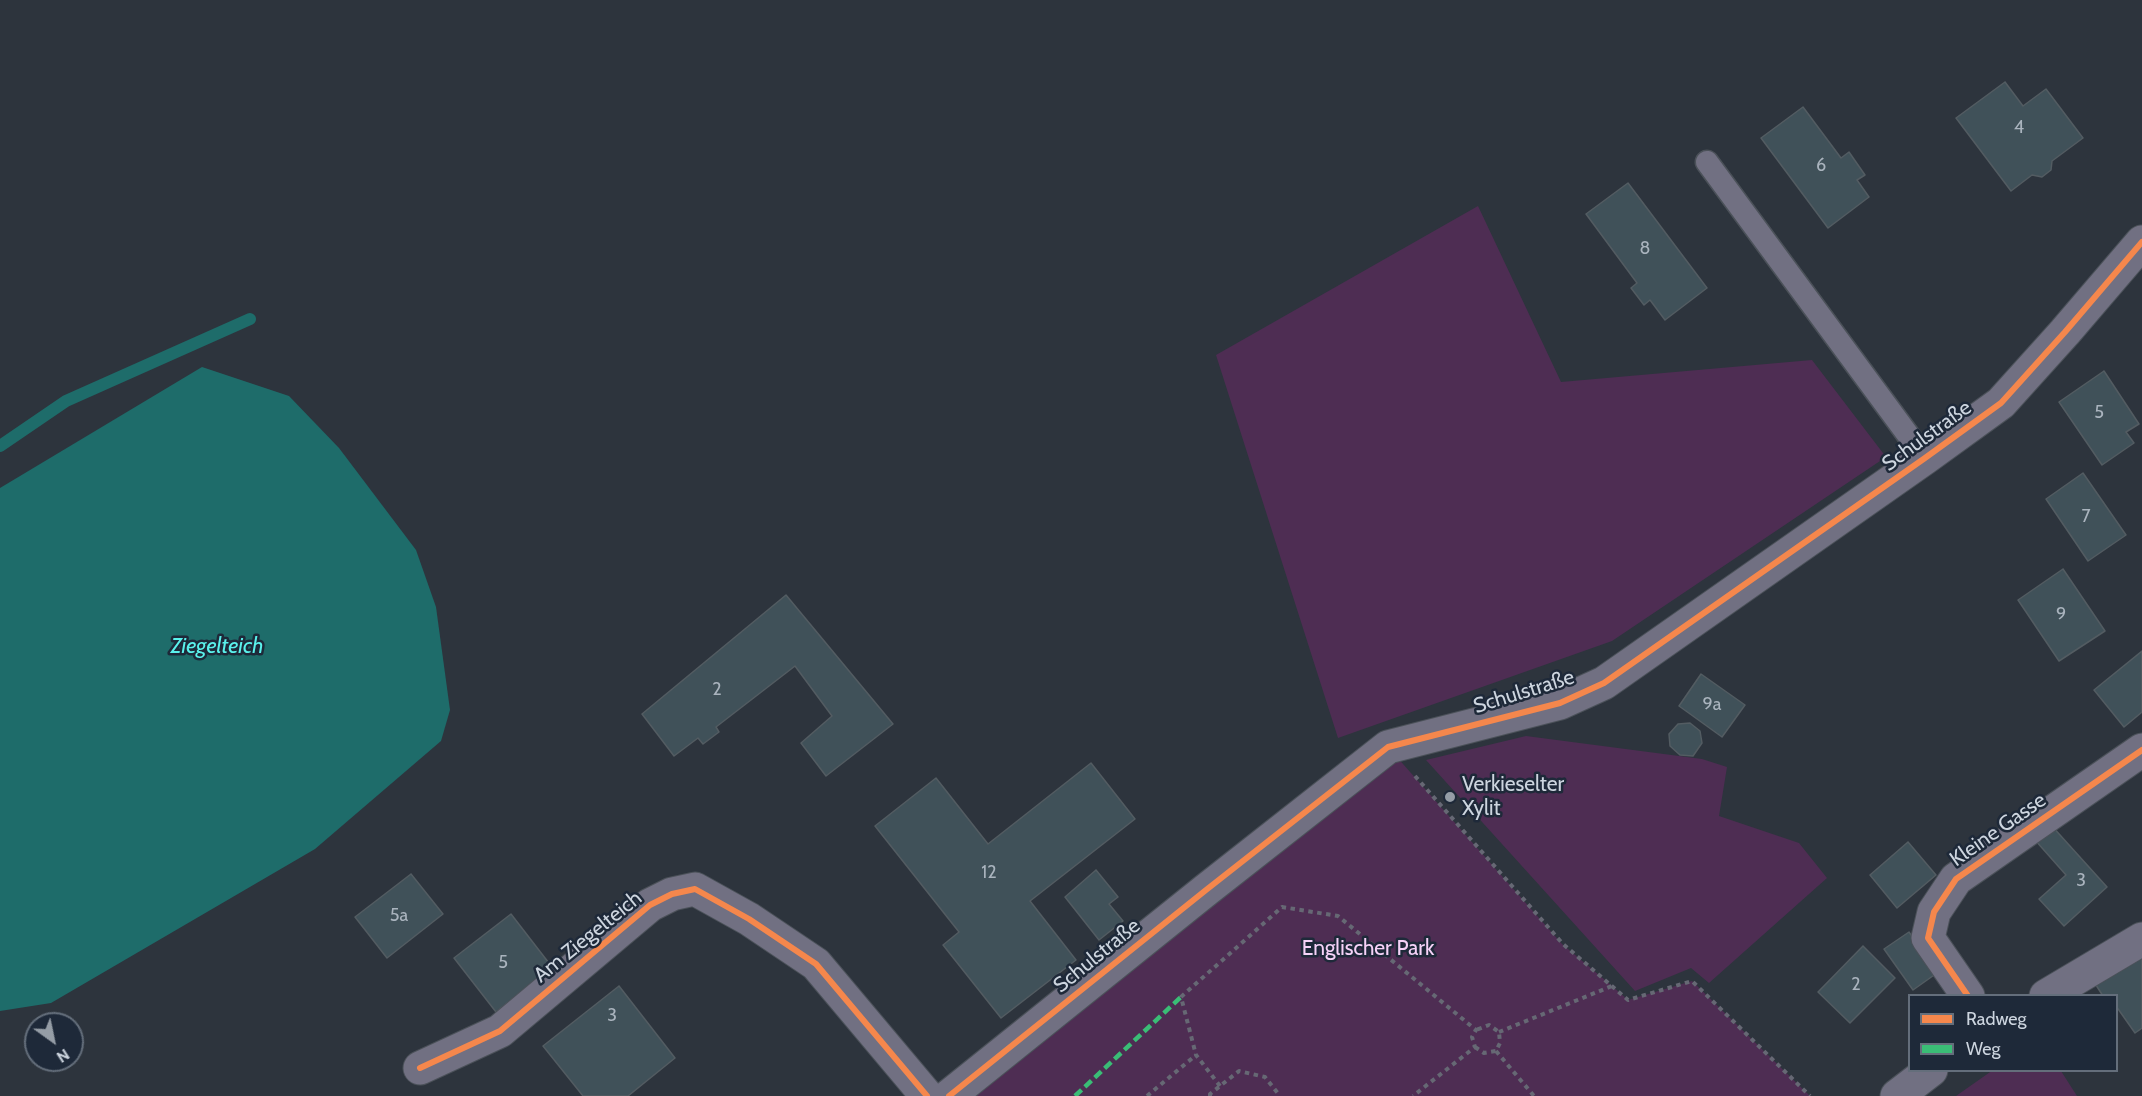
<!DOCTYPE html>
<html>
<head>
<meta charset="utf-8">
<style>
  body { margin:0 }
  #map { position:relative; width:2142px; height:1096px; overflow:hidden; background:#2d343d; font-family:Cabin,sans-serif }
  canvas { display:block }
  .legend { position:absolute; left:1908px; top:994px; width:210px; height:78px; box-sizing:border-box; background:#1e2939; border:2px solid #646e7b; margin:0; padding:8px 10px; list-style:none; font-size:18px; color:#cdd5df }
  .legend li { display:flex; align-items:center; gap:12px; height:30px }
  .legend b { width:30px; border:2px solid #646e7b }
  .north { position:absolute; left:24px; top:1012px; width:60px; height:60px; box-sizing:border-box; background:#1e2939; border:2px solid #646e7b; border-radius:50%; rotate:147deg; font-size:16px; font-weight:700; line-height:24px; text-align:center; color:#cdd5df }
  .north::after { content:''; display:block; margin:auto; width:21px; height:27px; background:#959da6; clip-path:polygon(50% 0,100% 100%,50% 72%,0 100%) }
</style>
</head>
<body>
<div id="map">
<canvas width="2142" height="1096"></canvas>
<ul class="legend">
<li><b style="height:8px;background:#f5874c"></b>Radweg</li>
<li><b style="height:8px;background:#3abd76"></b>Weg</li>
</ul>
<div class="north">N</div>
</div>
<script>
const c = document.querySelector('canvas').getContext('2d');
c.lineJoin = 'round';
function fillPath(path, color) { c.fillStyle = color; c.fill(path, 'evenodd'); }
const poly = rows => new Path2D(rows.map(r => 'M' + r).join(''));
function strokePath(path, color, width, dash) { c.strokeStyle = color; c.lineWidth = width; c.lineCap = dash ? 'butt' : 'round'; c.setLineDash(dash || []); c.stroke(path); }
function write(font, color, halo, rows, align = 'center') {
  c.font = font + ' Cabin,sans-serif'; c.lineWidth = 5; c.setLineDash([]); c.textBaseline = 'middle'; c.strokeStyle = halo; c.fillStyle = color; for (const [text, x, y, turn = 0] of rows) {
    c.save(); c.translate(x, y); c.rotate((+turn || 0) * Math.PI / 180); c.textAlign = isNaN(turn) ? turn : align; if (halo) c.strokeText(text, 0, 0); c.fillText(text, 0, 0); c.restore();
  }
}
const green = poly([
  [1478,206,1561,382,1812,360,1886,457,1612,641,1338,738,1216,355],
  [1526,736,1702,759,1727,767,1719,816,1799,843,1827,878,1709,983,1691,968,1635,991,1426,760],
  [1388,747,1562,944,1612,986,1628,1000,1692,981,1810,1096,949,1096],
  [1993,1070,2061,1071,2077,1096,1956,1096]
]);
const water = poly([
  [202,367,289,396,339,448,416,550,436,607,450,710,441,741,315,849,51,1003,0,1011,0,488]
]);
const stream = poly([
  [0,446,66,401,250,319]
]);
const building = poly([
  [2005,82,2023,106,2046,89,2083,138,2052,161,2051,170,2042,177,2032,175,2011,191,1956,118,2005,82],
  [1803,107,1841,158,1849,152,1865,175,1857,180,1869,197,1828,228,1761,138,1803,107],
  [1628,183,1707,288,1665,320,1650,300,1644,305,1631,288,1637,283,1586,214,1628,183],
  [2104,371,2139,424,2126,432,2134,443,2102,465,2059,402,2104,371],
  [2083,473,2126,535,2088,561,2046,499,2083,473],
  [2063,569,2105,631,2059,661,2018,600,2063,569],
  [786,595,893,724,826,776,801,743,832,716,795,666,716,727,719,732,703,744,698,738,674,756,642,714,786,595],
  [2142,651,2142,712,2124,727,2094,690,2142,651],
  [1701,674,1745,705,1722,737,1679,706,1701,674],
  [1690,723,1700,731,1702,743,1693,756,1680,755,1670,746,1669,734,1678,724,1690,723],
  [1091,763,1135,819,1030,901,1076,960,1001,1018,943,945,959,932,875,826,936,778,988,844,1091,763],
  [2051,825,2107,887,2064,926,2039,899,2066,875,2035,840,2051,825],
  [1908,842,1936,875,1897,908,1870,875,1908,842],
  [1096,870,1118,897,1109,904,1123,921,1099,940,1065,897,1096,870],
  [411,874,443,914,387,958,355,917,411,874],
  [511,914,552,967,496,1012,454,958,511,914],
  [1909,932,1937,973,1913,990,1884,949,1909,932],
  [1863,946,1895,978,1850,1023,1818,992,1863,946],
  [2142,950,2142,1028,2135,1033,2116,1006,2116,996,2103,996,2094,982,2142,950],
  [619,986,675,1058,628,1096,583,1096,543,1046,619,986]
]);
const path = poly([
  [1415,776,1563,944,1628,1000,1692,981,1810,1096],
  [1499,1032,1612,986],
  [1475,1047,1484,1053,1496,1051,1500,1043,1499,1032,1489,1025,1476,1030],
  [1496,1051,1534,1096],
  [1220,1086,1196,1055,1181,997,1282,907,1338,916,1476,1030,1472,1037,1475,1047,1413,1096],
  [1147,1096,1196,1055],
  [1210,1096,1210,1094,1239,1071,1265,1077,1280,1096]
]);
const lane = poly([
  [1707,162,1925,458]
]);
const street = poly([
  [1968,996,1928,938,1934,912,1956,879,2142,750],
  [2046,996,2142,939],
  [420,1068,500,1031,650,905,672,894,695,889,749,919,816,964,927,1096],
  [949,1096,1206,890,1388,747,1560,703,1604,683,1925,458,2001,403,2065,332,2142,242],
  [1897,1096,1931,1070]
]);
const quiet = poly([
  [1075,1096,1181,997]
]);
const cycleway = poly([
  [1968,996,1928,938,1934,912,1956,879,2142,750],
  [420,1068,500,1031,650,905,672,894,695,889,749,919,816,964,927,1096],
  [949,1096,1206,890,1388,747,1560,703,1604,683,1925,458,2001,403,2065,332,2142,242]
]);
const markers = [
  [1450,797,6,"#959da6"]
];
const numberNames = [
  ["4",2019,128],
  ["6",1821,166],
  ["8",1645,249],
  ["5",2099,413],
  ["7",2086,517],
  ["9",2061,615],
  ["2",717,690],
  ["9a",1712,705],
  ["12",989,873],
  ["3",2081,881],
  ["5a",399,916],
  ["5",503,963],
  ["2",1856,985],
  ["3",612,1016]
];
const streetNames = [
  ["Schulstraße",1927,436,-36],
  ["Schulstraße",1524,692,-17],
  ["Kleine Gasse",1998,830,-35],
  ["Am Ziegelteich",588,937,-39],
  ["Schulstraße",1097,956,-39]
];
const poiNames = [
  ["Verkieselter",1462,785],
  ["Xylit",1462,809]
];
const parkNames = [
  ["Englischer Park",1368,949]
];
const waterNames = [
  ["Ziegelteich",217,647]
];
fillPath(green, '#4e2d53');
fillPath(water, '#1e6c6a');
strokePath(stream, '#1e6c6a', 12);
fillPath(building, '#405159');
strokePath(building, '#535c62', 1.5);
strokePath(lane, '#4b5159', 25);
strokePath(street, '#4b5159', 35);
strokePath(path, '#666874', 4, [4.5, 4.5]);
strokePath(lane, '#717082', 22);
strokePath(street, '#717082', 33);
strokePath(quiet, '#3abd76', 4.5, [9, 4.5]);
strokePath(cycleway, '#f5874c', 6);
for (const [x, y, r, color] of markers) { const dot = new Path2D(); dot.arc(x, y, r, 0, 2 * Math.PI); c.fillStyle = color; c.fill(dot); strokePath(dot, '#1e2939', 2); }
write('18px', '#aab4be', null, numberNames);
write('21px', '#cdd5df', '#1e2939', streetNames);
write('21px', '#cdd5df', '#1e2939', poiNames, 'left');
write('21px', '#f6d2f8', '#1e2939', parkNames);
write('italic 22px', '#5af2ec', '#1e2939', waterNames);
</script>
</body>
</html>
